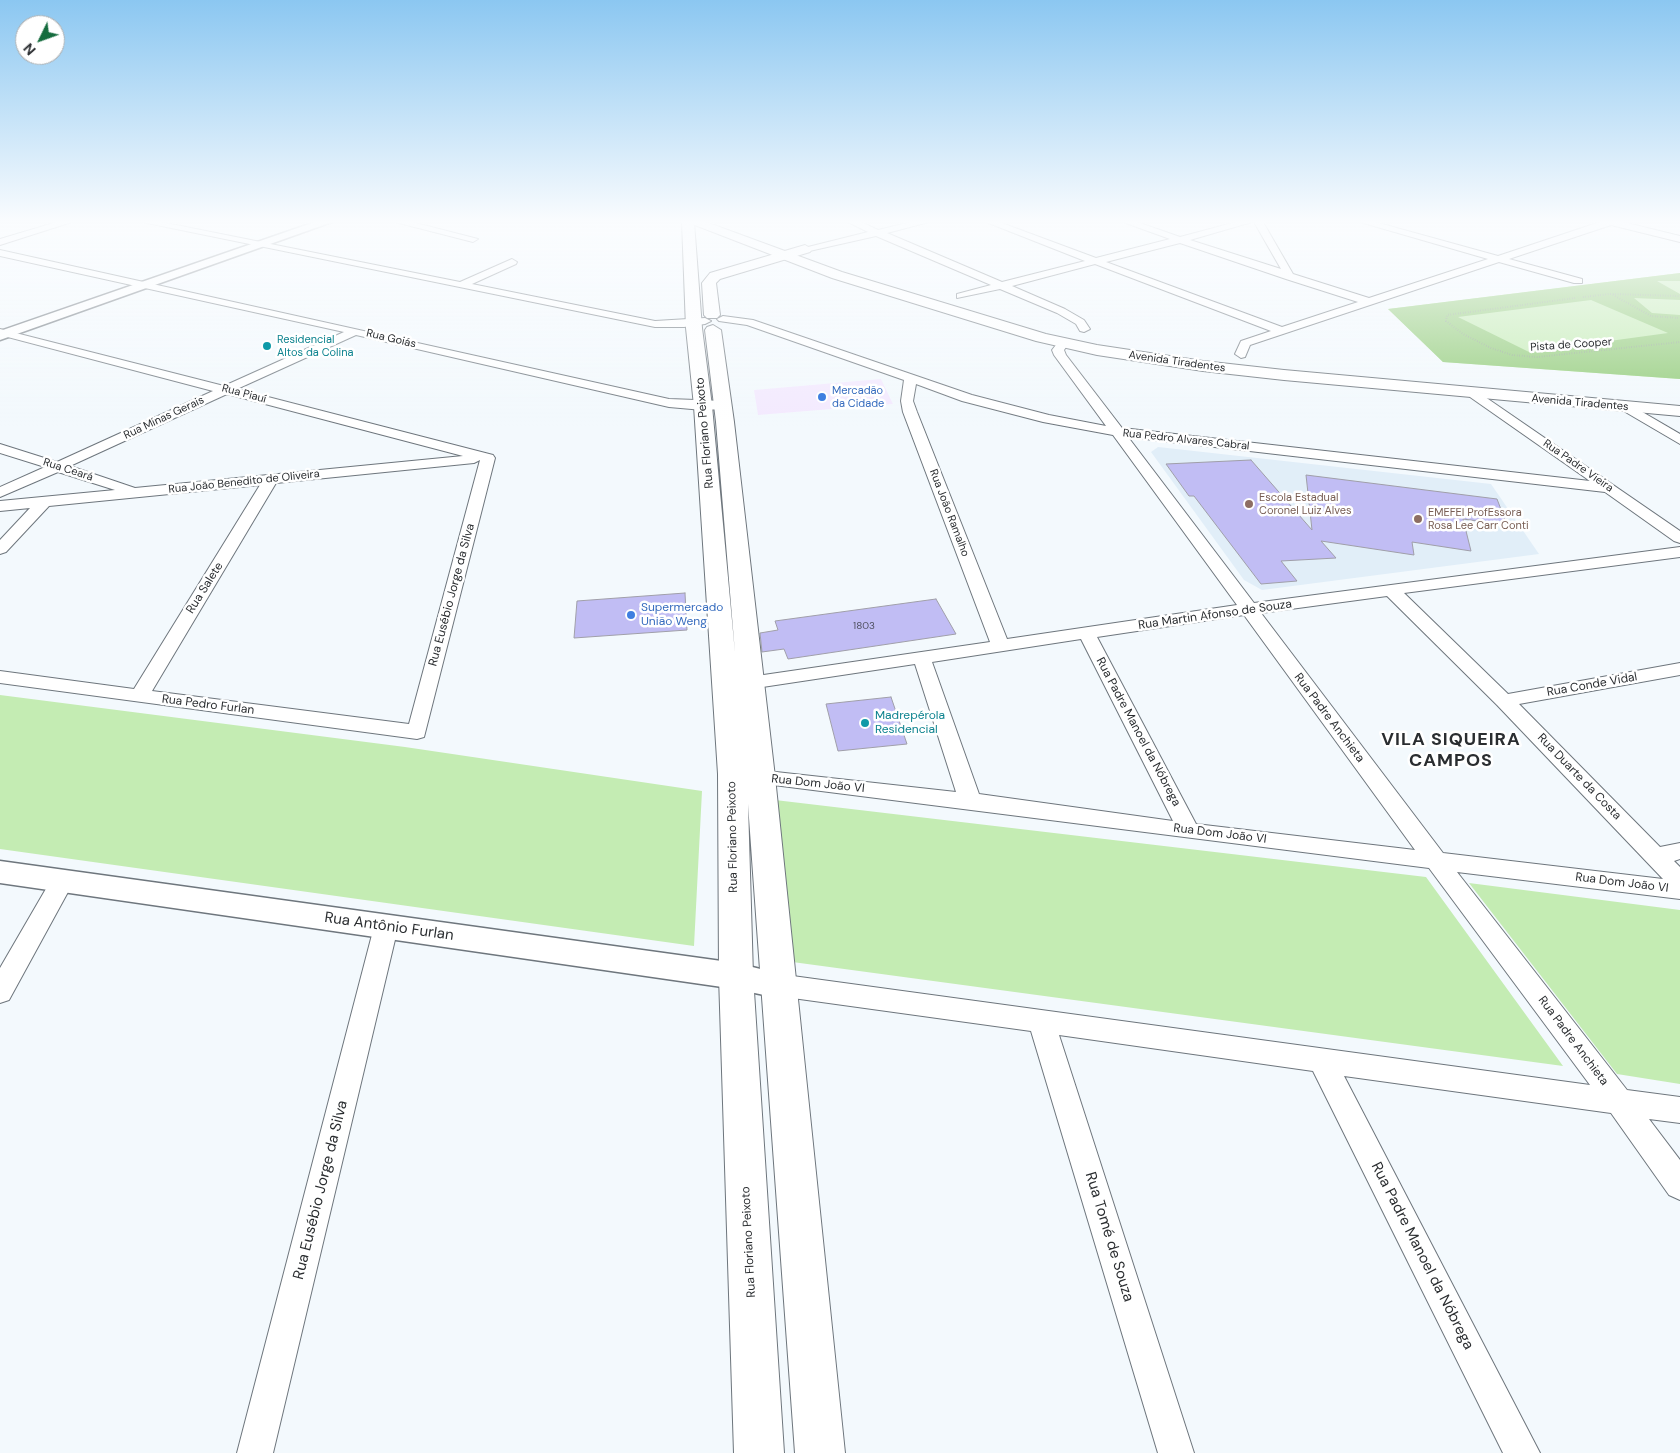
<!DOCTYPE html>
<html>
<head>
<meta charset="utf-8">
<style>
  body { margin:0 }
  #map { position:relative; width:1680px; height:1453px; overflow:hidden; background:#f3f9fd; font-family:"DM Sans",sans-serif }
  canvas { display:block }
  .north { position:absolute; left:15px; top:15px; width:50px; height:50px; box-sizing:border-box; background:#fff; border:1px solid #aaabac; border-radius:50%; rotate:228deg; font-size:14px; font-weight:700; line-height:20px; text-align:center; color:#2a2d30 }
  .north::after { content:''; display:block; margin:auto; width:18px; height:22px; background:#156c3e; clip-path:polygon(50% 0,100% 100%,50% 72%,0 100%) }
</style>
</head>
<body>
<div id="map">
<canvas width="1680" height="1453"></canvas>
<div class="north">N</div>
</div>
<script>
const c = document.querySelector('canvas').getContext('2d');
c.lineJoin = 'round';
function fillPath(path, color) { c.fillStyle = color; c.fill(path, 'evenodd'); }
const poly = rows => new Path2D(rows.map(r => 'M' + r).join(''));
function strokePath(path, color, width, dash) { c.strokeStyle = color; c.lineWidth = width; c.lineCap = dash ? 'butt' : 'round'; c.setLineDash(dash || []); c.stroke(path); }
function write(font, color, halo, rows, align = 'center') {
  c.font = font + ' "DM Sans",sans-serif'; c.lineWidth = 5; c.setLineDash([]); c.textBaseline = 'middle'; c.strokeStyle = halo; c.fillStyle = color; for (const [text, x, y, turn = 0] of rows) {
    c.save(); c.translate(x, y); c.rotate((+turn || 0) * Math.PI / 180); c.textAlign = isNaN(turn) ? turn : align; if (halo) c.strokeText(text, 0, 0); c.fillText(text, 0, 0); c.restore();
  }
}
const commercial = poly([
  [881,379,893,404,758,415,754,390]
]);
const built = poly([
  [1158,447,1491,484,1539,554,1262,590,1244,580,1151,452]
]);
const green = poly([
  [1680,273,1680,379,1443,362,1388,309],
  [0,695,405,747,702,791,694,946,0,849],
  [775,800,1426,877,1563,1066,785,961],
  [1469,883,1680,910,1680,1084,1617,1074]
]);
const forest = poly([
  [1680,273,1680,281,1657,281,1680,294,1680,300,1634,298,1652,313,1680,315,1680,379,1443,362,1388,309],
  [1591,300,1668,333,1529,352,1458,317]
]);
const building = poly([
  [1251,460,1312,530,1306,475,1497,499,1507,525,1463,519,1471,551,1412,542,1414,555,1321,541,1336,558,1281,561,1297,581,1261,584,1194,496,1189,496,1166,464,1251,460],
  [685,593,687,630,574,638,577,601,685,593],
  [936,599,956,634,788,659,784,649,762,652,760,633,778,630,775,621,936,599],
  [891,697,907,744,838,751,826,704,891,697]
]);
const path = poly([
  [1613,295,1651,316,1680,318],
  [1583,297,1610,294,1680,296],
  [1575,298,1447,315,1446,321,1463,334,1491,348,1512,355,1537,357,1680,342]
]);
const minor = poly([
  [57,222,72,222,0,245,0,239,57,222],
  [142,222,161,222,460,282,512,259,517,262,516,264,472,284,655,321,705,318,711,321,705,324,684,327,655,327,142,222],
  [395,222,412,222,478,239,473,242,395,222],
  [848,222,861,222,878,230,911,222,929,222,887,233,1002,282,1085,261,986,222,999,222,1096,258,1170,239,1123,222,1137,222,1180,237,1236,222,1252,222,1190,240,1281,269,1254,222,1263,222,1293,274,1369,298,1488,259,1360,222,1375,222,1498,256,1600,222,1623,222,1680,236,1680,242,1611,225,1509,259,1582,279,1582,283,1574,283,1499,262,1250,345,1245,357,1241,358,1235,354,1241,341,1271,331,1095,264,1012,286,1065,309,1084,320,1090,329,1084,332,1080,331,1076,324,1057,313,1000,289,957,298,957,294,991,285,876,236,805,252,800,249,868,232,848,222],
  [1180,243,1286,279,1358,302,1282,327,1106,262,1180,243],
  [0,250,669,399,723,401,730,405,723,409,703,410,669,407,356,335,237,389,493,455,495,458,424,737,417,739,0,683,0,671,134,689,260,485,49,506,6,552,0,554,0,540,30,508,0,511,0,501,115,490,58,472,0,497,0,487,45,467,0,453,0,444,57,462,213,391,0,335,0,329,224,386,344,332,0,256,0,250],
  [227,394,463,456,135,488,70,466,227,394],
  [480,460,409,724,152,691,276,483,474,463,480,460],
  [723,316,753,320,972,395,1049,415,1106,426,1054,355,1052,350,1059,341,1063,339,1069,343,1064,350,1066,355,1122,428,1590,481,1470,397,1469,394,1475,390,1680,531,1680,543,1674,541,1605,492,1128,437,1254,603,1680,547,1680,557,1404,593,1508,694,1680,663,1680,675,1519,704,1660,847,1680,843,1680,859,1674,861,1680,867,1680,899,1457,872,1627,1090,1680,1097,1680,1123,1649,1119,1680,1160,1680,1200,1669,1195,1611,1113,1344,1076,1540,1453,1503,1453,1313,1071,1059,1035,1194,1453,1158,1453,1031,1031,778,996,769,993,765,985,769,977,778,974,1590,1085,1429,868,742,781,738,776,742,771,749,769,956,792,915,664,736,691,729,689,726,685,729,681,736,679,990,642,903,412,901,401,904,380,747,325,719,321,717,319,723,316],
  [916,384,962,401,1043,422,1113,435,1237,605,1007,639,917,412,913,401,916,384],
  [1387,596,1497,705,1663,879,1443,853,1261,613,1387,596],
  [1244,615,1415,850,1196,824,1097,637,1244,615],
  [1081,639,1173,821,979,794,932,662,1081,639],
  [1627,403,1680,434,1680,444,1622,410,1620,407,1622,404,1627,403],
  [62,872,70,875,74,881,9,1000,0,1003,0,968,54,875,62,872],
  [386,917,395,920,398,927,273,1453,237,1453,374,927,377,920,386,917]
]);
const tertiary = poly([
  [315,222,332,222,0,340,0,331,315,222],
  [0,861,736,963,789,976,794,985,789,994,778,998,736,989,0,883,0,861]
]);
const secondary = poly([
  [682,222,694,222,702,328,712,406,735,653,716,422,705,330,707,327,713,325,721,330,734,422,775,777,845,1453,795,1453,748,804,753,976,784,1453,734,1453,719,976,718,774,694,406,686,328,682,222],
  [805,245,812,249,810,252,720,279,716,283,720,315,717,318,707,318,704,315,702,283,710,273,805,245]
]);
const primary = poly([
  [687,222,706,222,842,272,1046,334,1097,345,1203,361,1284,370,1680,406,1680,416,1284,380,1203,371,1097,355,1036,341,832,278,687,222]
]);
const markers = [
  [267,346,5,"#0f9aa8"],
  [822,397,5,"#3f7fe0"],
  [1249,504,5,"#8d6e63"],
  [1418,519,5,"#8d6e63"],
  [631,615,5,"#3f7fe0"],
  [865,723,5,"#0f9aa8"]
];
const numberNames = [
  ["1803",864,626]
];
const farStreetnames = [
  ["Rua Goiás",391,339,13],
  ["Pista de Cooper",1571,345,-4],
  ["Avenida Tiradentes",1177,362,8],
  ["Rua Piauí",244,394,15],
  ["Avenida Tiradentes",1580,403,5],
  ["Rua Minas Gerais",164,418,-25],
  ["Rua Pedro Alvares Cabral",1186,440,6],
  ["Rua Padre Vieira",1578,466,35],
  ["Rua Ceará",68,470,18],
  ["Rua João Benedito de Oliveira",244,482,-6],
  ["Rua João Ramalho",949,513,69]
];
const farCulturenames = [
  ["Residencial",277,340],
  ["Altos da Colina",277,353]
];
const farShopnames = [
  ["Mercadão",832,391],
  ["da Cidade",832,404]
];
const farEducationnames = [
  ["Escola Estadual",1259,498],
  ["Coronel Luiz Alves",1259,511],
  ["EMEFEI ProfEssora",1428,513],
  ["Rosa Lee Carr Conti",1428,526]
];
const streetNames = [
  ["Rua Floriano Peixoto",705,433,-95],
  ["Rua Salete",205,588,-58],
  ["Rua Eusébio Jorge da Silva",452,595,-75],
  ["Rua Martin Afonso de Souza",1215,615,-8],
  ["Rua Conde Vidal",1592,685,-10],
  ["Rua Pedro Furlan",208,705,7],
  ["Rua Padre Anchieta",1329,718,53],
  ["Rua Padre Manoel da Nóbrega",1138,732,62],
  ["Rua Duarte da Costa",1579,777,46],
  ["Rua Dom João VI",818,784,6],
  ["Rua Dom João VI",1220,834,7],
  ["Rua Floriano Peixoto",733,837,-91],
  ["Rua Dom João VI",1622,883,7],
  ["Rua Padre Anchieta",1573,1041,53],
  ["Rua Floriano Peixoto",749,1242,-93]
];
const shopNames = [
  ["Supermercado",641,608],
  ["União Weng",641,622]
];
const cultureNames = [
  ["Madrepérola",875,716],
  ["Residencial",875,730]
];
const nearStreetnames = [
  ["Rua Antônio Furlan",389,927,8],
  ["Rua Eusébio Jorge da Silva",321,1190,-76],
  ["Rua Tomé de Souza",1109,1237,73],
  ["Rua Padre Manoel da Nóbrega",1422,1256,63]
];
const districtNames = [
  ["VILA SIQUEIRA",1451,740],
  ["CAMPOS",1451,761]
];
fillPath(commercial, '#f3e9fe');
fillPath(built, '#e1eef8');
fillPath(green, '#c4ecb3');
fillPath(forest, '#93cc7a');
fillPath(building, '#c1bdf4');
strokePath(building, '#a09fa9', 1);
strokePath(minor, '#6e767d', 2);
strokePath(tertiary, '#6e767d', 3);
strokePath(secondary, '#6e767d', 2);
strokePath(primary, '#6e767d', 2);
strokePath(path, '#93989b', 2, [0.5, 2]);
fillPath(minor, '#fff');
fillPath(tertiary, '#fff');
fillPath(secondary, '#fff');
fillPath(primary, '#fff');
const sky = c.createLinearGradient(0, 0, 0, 426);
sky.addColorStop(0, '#8bc7f1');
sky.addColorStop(0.52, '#fafcfe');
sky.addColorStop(1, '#fafcfe00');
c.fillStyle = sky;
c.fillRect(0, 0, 1680, 426);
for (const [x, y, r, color] of markers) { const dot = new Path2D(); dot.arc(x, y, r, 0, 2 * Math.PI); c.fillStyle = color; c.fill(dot); strokePath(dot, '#fff', 2); }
write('10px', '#505161', null, numberNames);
write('11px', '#2a2d30', '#fff', farStreetnames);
write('11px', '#0d838f', '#fff', farCulturenames, 'left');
write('11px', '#366cbe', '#fff', farShopnames, 'left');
write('11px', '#785e54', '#fff', farEducationnames, 'left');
write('12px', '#2a2d30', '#fff', streetNames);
write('12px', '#366cbe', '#fff', shopNames, 'left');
write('12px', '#0d838f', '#fff', cultureNames, 'left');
write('15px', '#2a2d30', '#fff', nearStreetnames);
c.letterSpacing = '1px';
write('bold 18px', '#2a2d30', '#fff', districtNames);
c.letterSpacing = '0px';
</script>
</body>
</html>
